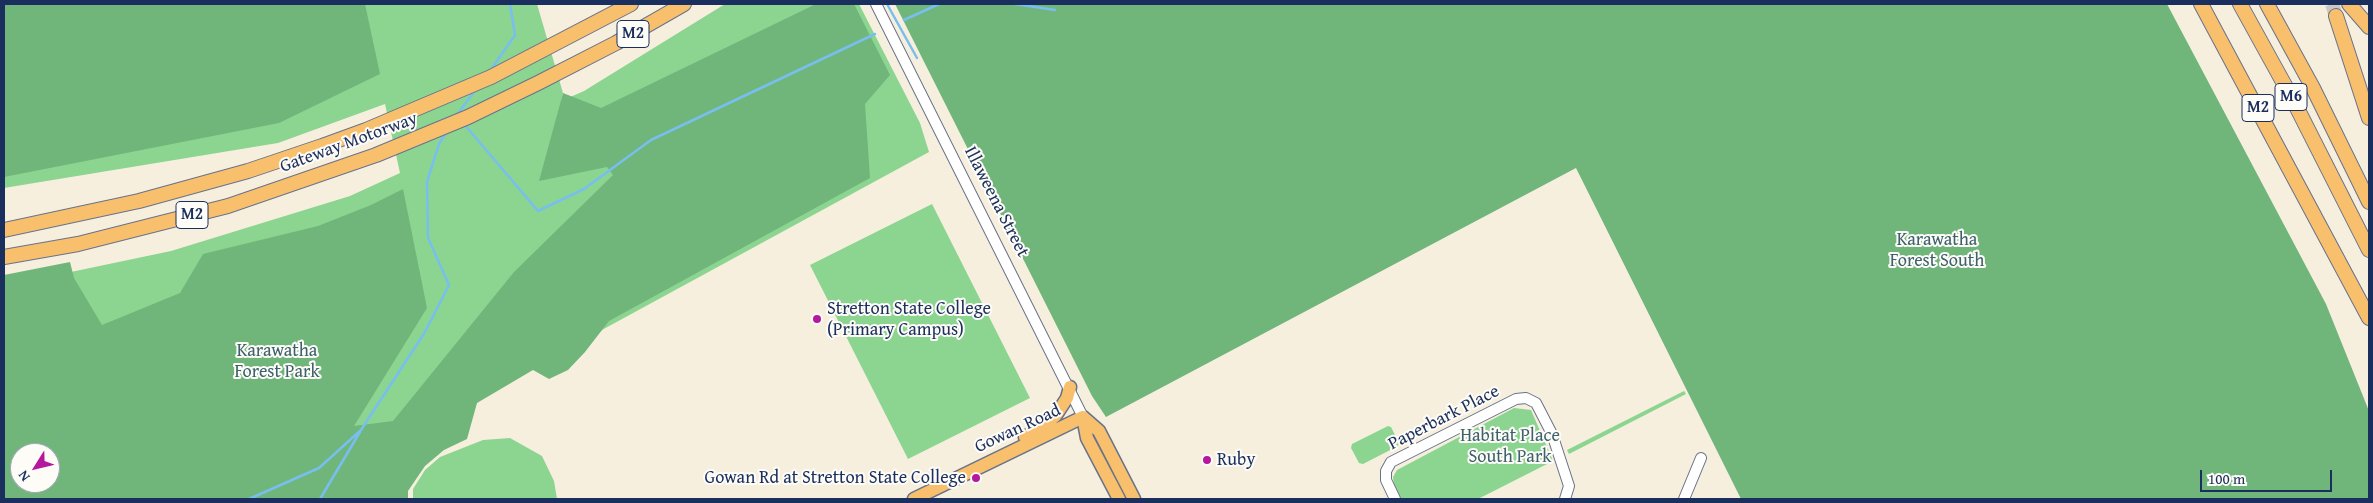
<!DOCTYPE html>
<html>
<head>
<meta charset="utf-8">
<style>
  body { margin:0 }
  #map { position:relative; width:2373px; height:503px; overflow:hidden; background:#f7efde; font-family:"Gentium Book Plus",serif }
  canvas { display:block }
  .frame { position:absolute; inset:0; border:5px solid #1b2f5e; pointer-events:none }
  .north { position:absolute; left:10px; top:443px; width:50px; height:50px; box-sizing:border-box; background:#fdfcf7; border:1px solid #a3aaba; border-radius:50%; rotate:234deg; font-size:14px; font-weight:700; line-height:20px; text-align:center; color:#1b2f5e }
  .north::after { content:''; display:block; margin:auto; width:18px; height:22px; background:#b5179e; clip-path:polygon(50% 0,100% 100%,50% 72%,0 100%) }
  .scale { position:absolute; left:2200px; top:470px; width:132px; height:22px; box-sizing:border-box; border:2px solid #1b2f5e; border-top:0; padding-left:6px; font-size:15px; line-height:18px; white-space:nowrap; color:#1b2f5e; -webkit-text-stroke:4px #fdfcf7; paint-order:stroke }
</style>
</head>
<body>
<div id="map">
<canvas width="2373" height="503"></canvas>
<div class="frame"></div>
<div class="north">N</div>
<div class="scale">100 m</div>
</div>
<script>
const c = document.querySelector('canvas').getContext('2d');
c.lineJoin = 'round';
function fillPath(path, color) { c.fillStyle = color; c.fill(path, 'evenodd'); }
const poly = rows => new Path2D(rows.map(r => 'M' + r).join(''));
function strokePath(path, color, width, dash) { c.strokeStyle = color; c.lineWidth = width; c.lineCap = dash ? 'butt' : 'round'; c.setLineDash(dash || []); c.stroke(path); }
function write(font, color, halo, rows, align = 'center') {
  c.font = font + ' "Gentium Book Plus",serif'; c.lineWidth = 4; c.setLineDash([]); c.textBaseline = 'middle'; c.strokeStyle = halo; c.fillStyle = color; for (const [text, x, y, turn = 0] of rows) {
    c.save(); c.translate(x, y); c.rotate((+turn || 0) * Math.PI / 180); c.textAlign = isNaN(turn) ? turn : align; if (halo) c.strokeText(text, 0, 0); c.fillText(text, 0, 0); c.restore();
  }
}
const green = poly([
  [4,4,537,4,563,93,561,101,584,91,725,4,859,4,920,123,929,152,385,448,358,499,4,499,4,286,171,251,350,196,400,173,385,104,278,143,4,188],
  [20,453,50,453,50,483,20,483],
  [932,204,1030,398,908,459,810,265],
  [1684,391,1686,394,1569,454,1567,450],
  [1514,408,1531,410,1553,461,1478,499,1401,499,1394,486,1393,477,1397,470],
  [1388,426,1391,427,1399,443,1398,446,1363,464,1359,463,1351,448,1352,444],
  [510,438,542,456,554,481,557,499,413,499,413,489,425,470,440,457,483,440]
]);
const forest = poly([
  [4,4,365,4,380,74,279,123,4,177],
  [816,4,854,4,890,75,865,104,870,178,609,321,585,352,568,370,549,379,533,370,477,403,467,439,444,450,425,466,408,491,408,499,4,499,4,275,70,262,74,278,102,325,180,293,203,254,318,226,371,205,403,189,427,308,354,426,393,421,514,272,613,175,607,167,539,181,563,93,601,108],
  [20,453,50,453,50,483,20,483],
  [895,4,2167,4,2326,304,2369,411,2369,499,1741,499,1576,168,1106,417,1092,396]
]);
const stream = poly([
  [887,4,917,58],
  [1015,4,1055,10],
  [904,20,939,4],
  [490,71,515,35,510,4],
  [457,115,476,89],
  [464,124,538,211,584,189,651,140,875,34],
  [249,499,319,468,361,430,425,332,449,285,428,238,427,182,439,144,446,133],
  [320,499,360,432]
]);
const highwayTunnel = poly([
  [2332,4,2336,16]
]);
const minor = poly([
  [876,4,1083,417],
  [1395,499,1386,480,1386,471,1391,462,1516,399,1526,398,1536,403,1552,434,1569,486,1565,499],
  [1684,499,1701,458]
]);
const major = poly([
  [1083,417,1099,431,1134,499],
  [1083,417,1087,438,1119,499],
  [1025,437,1044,426,1056,415,1067,398,1070,387],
  [914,499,1083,417]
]);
const highway = poly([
  [2201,4,2369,318],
  [2240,4,2293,100,2369,250],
  [2267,4,2313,88,2369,202],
  [2349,4,2369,27],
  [2336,16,2369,118],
  [4,230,139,201,248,171,322,146,366,130,491,77,631,4],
  [4,257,78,244,228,206,376,155,468,117,538,83,616,43,684,4]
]);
const markers = [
  [817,319,5,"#b5179e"],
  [1207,460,5,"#b5179e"],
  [976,478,5,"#b5179e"]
];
const shields = [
  [633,34,32],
  [2291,97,32],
  [2258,108,32],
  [192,215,32]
];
const shieldNames = [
  ["M2",633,34],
  ["M6",2291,97],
  ["M2",2258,108],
  ["M2",192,215]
];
const streetNames = [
  ["Gateway Motorway",349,143,-20],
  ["Illaweena Street",996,202,63],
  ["Paperbark Place",1444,418,-27],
  ["Gowan Road",1018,429,-25]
];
const parkNames = [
  ["Karawatha",1937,240],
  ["Forest South",1937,261],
  ["Karawatha",277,351],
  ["Forest Park",277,372],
  ["Habitat Place",1510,436],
  ["South Park",1510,457]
];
const poiNames = [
  ["Stretton State College",827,309],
  ["(Primary Campus)",827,330],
  ["Ruby",1217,460],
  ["Gowan Rd at Stretton State College",966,478,"right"]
];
fillPath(green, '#8bd591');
fillPath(forest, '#70b67b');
strokePath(stream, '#78bfef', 2.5);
strokePath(highwayTunnel, '#cbc9c4', 14, [14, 7]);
strokePath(minor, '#68728b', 12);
strokePath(major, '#68728b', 15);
strokePath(highway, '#68728b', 16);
strokePath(minor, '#fff', 10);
strokePath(major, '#f8bf6c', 12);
strokePath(highway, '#f8bf6c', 14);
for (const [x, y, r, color] of markers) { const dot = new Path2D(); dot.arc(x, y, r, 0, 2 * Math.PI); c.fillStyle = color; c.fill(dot); strokePath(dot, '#fdfcf7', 2); }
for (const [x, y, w] of shields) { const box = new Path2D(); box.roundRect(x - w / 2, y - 13.5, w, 27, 4); c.fillStyle = '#fdfcf7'; c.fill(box); strokePath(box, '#1b2f5e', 1); }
write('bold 16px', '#1b2f5e', null, shieldNames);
write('18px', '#1b2f5e', '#fdfcf7', streetNames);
write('18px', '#3d616d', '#fdfcf7', parkNames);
write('18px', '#1b2f5e', '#fdfcf7', poiNames, 'left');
</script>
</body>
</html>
